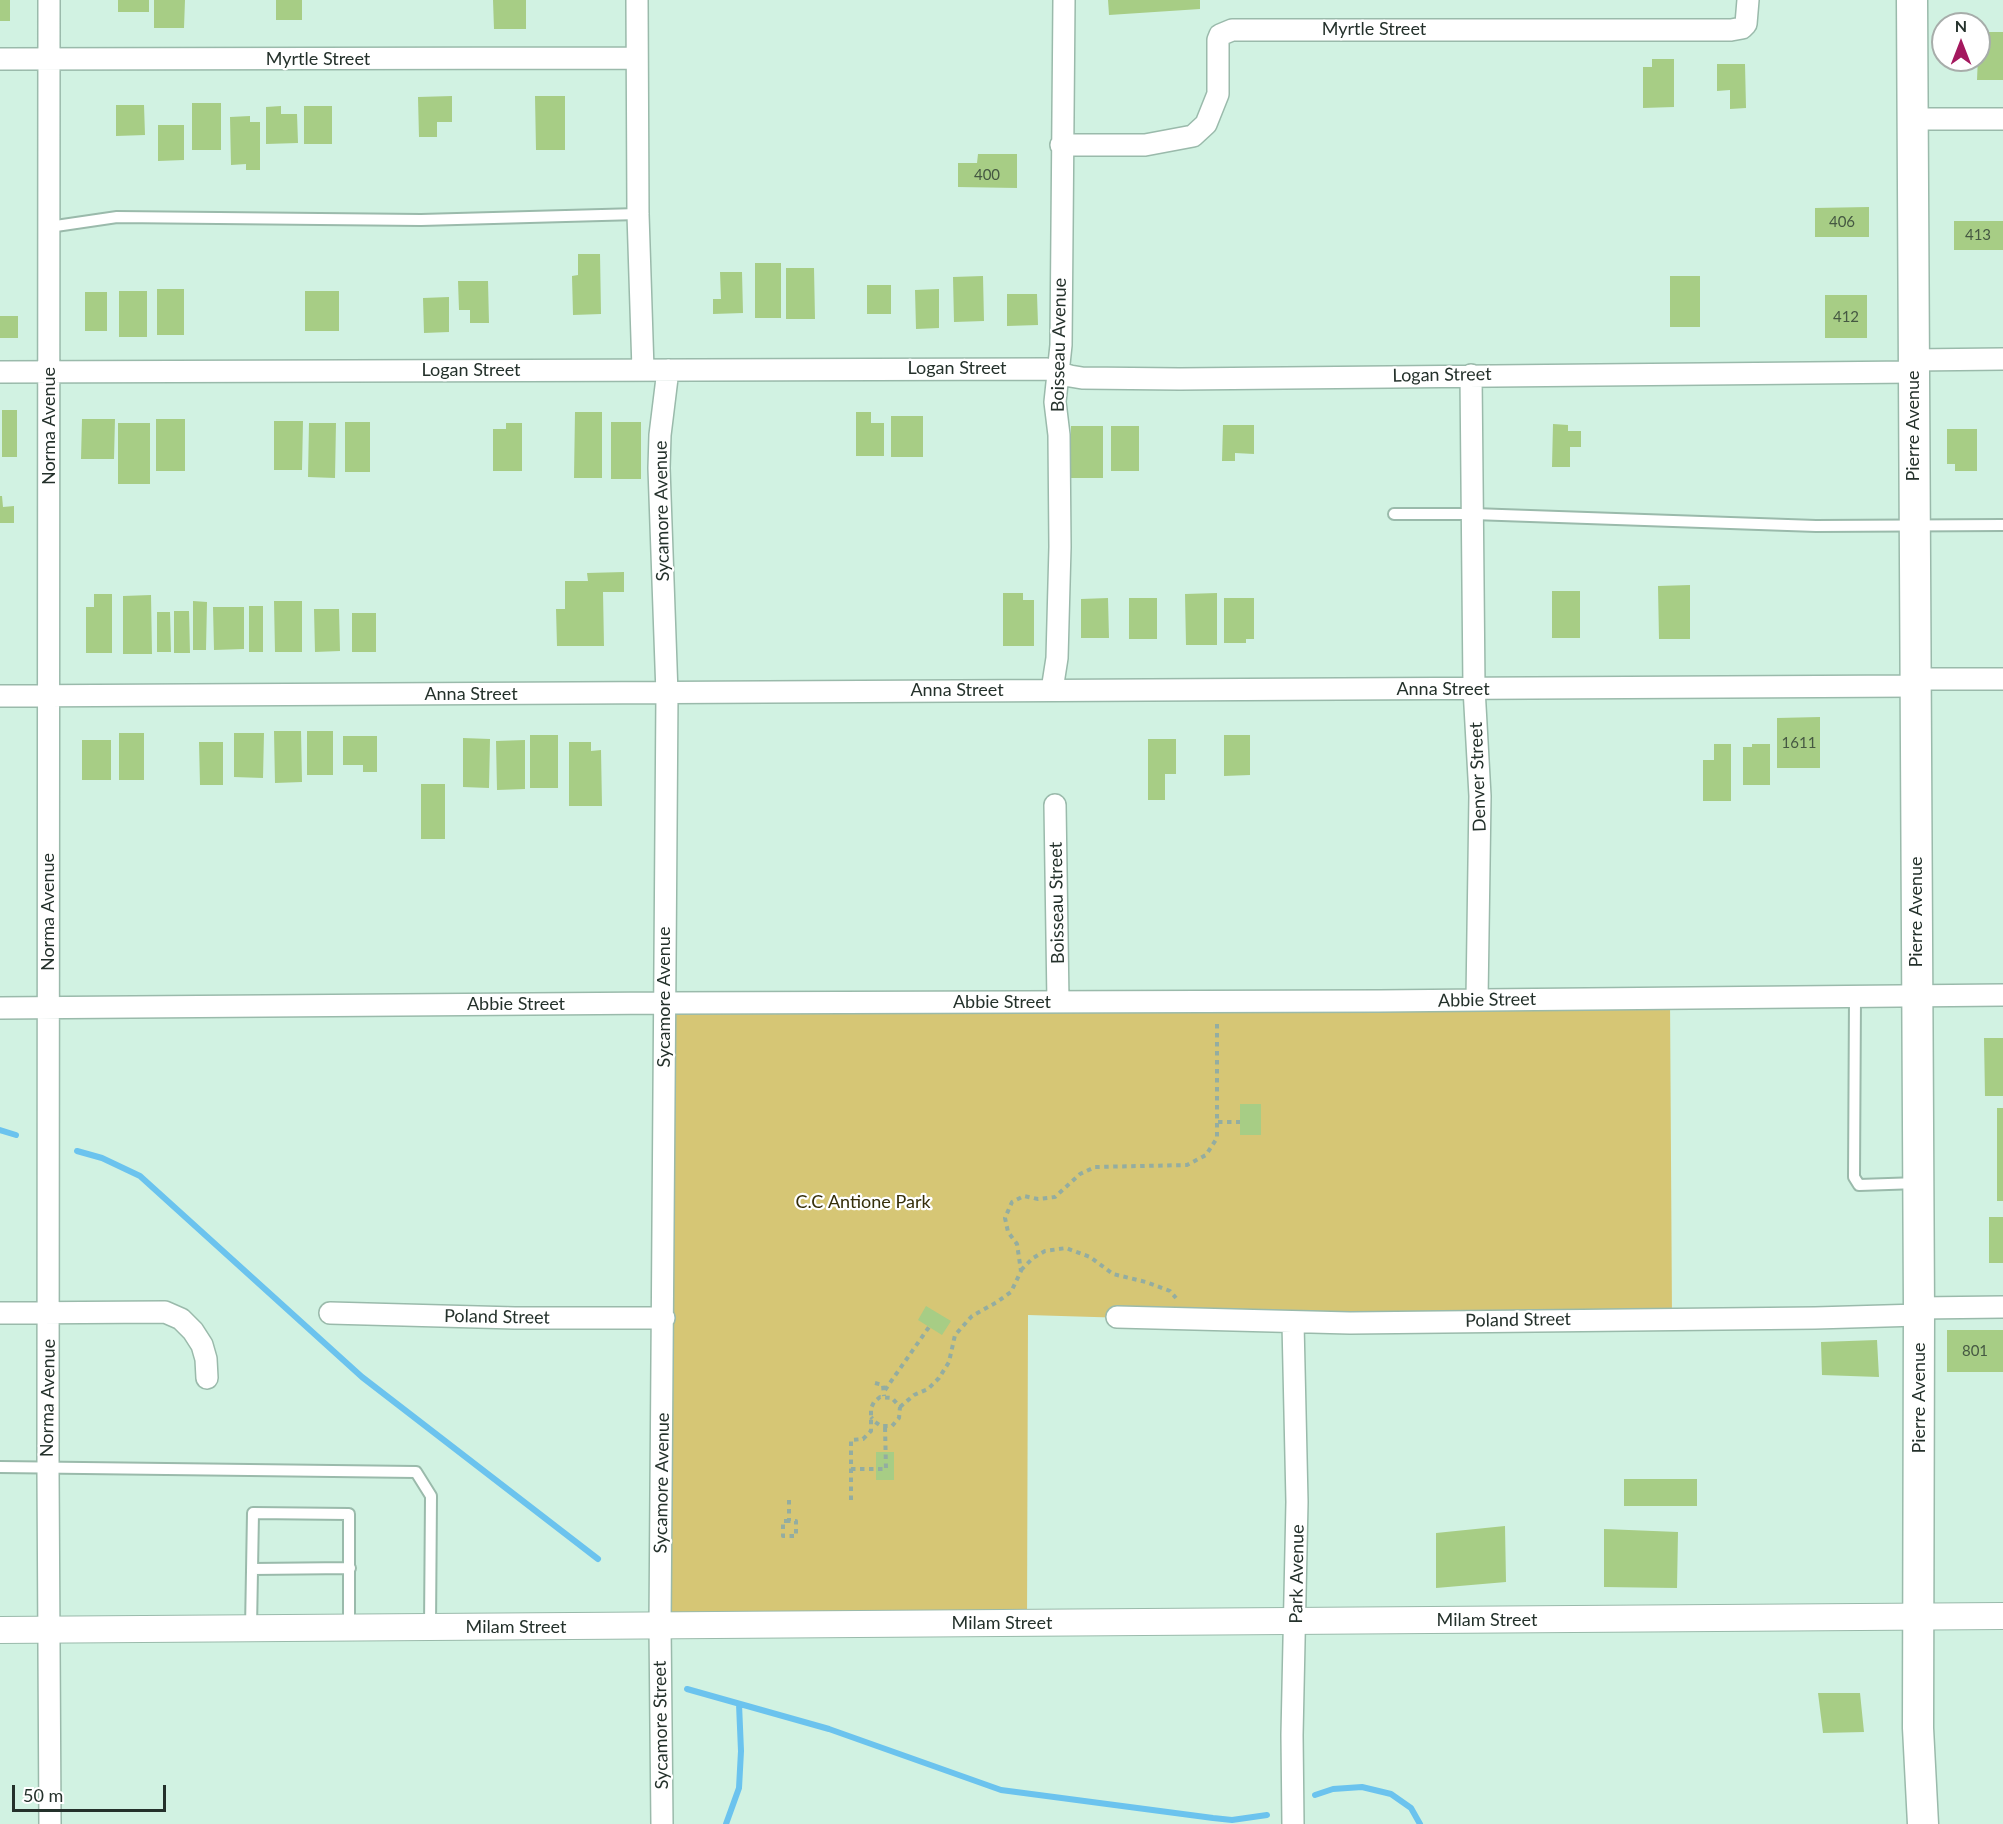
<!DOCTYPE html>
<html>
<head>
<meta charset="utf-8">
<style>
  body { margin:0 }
  #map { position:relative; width:2003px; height:1824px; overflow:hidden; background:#d1f2e2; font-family:Lato,sans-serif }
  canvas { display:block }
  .north { position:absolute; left:1931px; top:12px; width:60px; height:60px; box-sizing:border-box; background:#fff; border:2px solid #a7adaa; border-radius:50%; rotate:0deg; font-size:16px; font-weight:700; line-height:24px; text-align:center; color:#24312b }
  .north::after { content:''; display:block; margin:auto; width:21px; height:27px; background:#a4185e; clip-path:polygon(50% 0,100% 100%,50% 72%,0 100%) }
  .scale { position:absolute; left:12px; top:1785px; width:154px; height:27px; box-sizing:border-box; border:3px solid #24312b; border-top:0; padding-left:8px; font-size:18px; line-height:21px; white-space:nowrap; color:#24312b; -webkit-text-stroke:4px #fff; paint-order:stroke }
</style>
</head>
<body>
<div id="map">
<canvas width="2003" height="1824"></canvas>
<div class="north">N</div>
<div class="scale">50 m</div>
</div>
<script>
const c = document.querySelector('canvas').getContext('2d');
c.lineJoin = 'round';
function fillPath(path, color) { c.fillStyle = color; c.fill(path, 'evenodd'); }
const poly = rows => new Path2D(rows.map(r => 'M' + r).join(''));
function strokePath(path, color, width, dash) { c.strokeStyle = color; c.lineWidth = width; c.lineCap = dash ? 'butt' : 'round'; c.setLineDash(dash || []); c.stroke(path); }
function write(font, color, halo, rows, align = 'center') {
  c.font = font + ' Lato,sans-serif'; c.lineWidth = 4.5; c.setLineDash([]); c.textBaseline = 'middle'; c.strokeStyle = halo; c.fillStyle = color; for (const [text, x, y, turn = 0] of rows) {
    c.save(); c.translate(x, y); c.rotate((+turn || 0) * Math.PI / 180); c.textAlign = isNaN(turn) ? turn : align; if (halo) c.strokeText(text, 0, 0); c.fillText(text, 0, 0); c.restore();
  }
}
const green = poly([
  [1670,998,1672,1319,1293,1323,1028,1315,1027,1623,660,1625,664,1003]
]);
const stream = poly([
  [0,1130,16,1135],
  [77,1151,102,1158,140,1176,362,1377,598,1559],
  [687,1689,829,1729,1001,1790,1213,1818,1232,1820,1267,1815],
  [1315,1795,1333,1789,1362,1787,1391,1794,1411,1808,1420,1824],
  [726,1824,739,1788,741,1751,739,1704]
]);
const building = poly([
  [0,0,10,0,10,21,0,21],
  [118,0,149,0,149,12,118,12],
  [154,0,185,0,184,28,154,28],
  [276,0,302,0,302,20,276,20],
  [493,0,526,0,526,29,494,29],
  [1108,0,1200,0,1200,9,1109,15],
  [1979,32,2003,32,2003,80,1977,80],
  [1652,59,1674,59,1674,107,1643,108,1643,67,1652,67],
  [1717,64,1745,64,1746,108,1730,109,1730,90,1717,91],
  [452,96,452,122,437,122,437,137,419,137,418,97],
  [535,96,565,96,565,150,536,150],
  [192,103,221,103,221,150,192,150],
  [116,105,144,105,145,135,116,136],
  [281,106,281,114,297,114,298,143,266,144,266,107],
  [304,106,332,106,332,144,304,144],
  [250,116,250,122,260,122,260,170,246,170,246,164,231,165,230,117],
  [158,125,184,125,184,160,158,161],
  [978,154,1017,154,1017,188,958,187,958,163,977,163],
  [1869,207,1869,237,1815,237,1815,208],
  [1954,221,2003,221,2003,250,1954,250],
  [578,254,600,254,601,314,573,315,572,276,578,275],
  [755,263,781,263,781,318,755,318],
  [786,268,814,268,815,319,786,319],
  [720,272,742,272,743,313,713,314,713,299,721,299],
  [983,276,984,321,954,322,953,277],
  [1670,276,1700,276,1700,327,1670,327],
  [458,281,488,281,489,323,470,323,470,310,459,310],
  [867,285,891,285,891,314,867,314],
  [157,289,184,289,184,335,157,335],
  [939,289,939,328,916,329,915,290],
  [119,291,147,291,147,337,119,337],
  [305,291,339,291,339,331,305,331],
  [85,292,107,292,107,331,85,331],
  [1007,294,1037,294,1038,325,1007,326],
  [1825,295,1867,295,1867,338,1825,338],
  [449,297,449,332,424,333,423,298],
  [0,316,18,316,18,338,0,338],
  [2,410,17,410,17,457,2,457],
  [575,412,602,412,602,478,574,478],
  [856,412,871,412,871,423,884,423,884,456,856,456],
  [891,416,923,416,923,457,891,457],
  [82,419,115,419,114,459,81,459],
  [156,419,185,419,185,471,156,471],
  [274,421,303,421,302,470,274,470],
  [345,422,370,422,370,472,345,472],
  [611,422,641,422,641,479,611,479],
  [118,423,150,423,150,484,118,484],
  [309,423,336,423,335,478,308,477],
  [506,423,522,423,522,471,493,471,493,429,506,429],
  [1553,424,1568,425,1568,431,1581,431,1581,447,1570,447,1570,467,1552,467],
  [1223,425,1254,425,1254,454,1235,453,1235,461,1222,461],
  [1071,426,1103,426,1103,478,1071,478],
  [1111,426,1139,426,1139,471,1111,471],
  [1947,429,1977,429,1977,471,1955,471,1955,464,1947,464],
  [0,496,2,496,3,507,14,506,14,523,0,523],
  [624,572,624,592,603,592,604,646,557,646,556,609,565,609,565,581,588,581,587,573],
  [1690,585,1690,639,1659,639,1658,586],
  [1552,591,1580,591,1580,638,1552,638],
  [1003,593,1023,593,1023,600,1034,600,1034,646,1003,646],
  [1217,593,1217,645,1186,645,1185,594],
  [94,594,112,594,112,653,86,653,86,607,94,607],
  [151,595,152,654,123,654,123,596],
  [1108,598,1109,638,1081,638,1081,599],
  [1129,598,1157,598,1157,639,1129,639],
  [1224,598,1254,598,1254,639,1246,639,1246,643,1224,643],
  [193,601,207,602,206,650,193,650],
  [274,601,302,601,302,652,275,652],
  [249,606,263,606,263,652,249,652],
  [213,607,244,607,244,649,214,650],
  [314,609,339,609,340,651,315,652],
  [174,611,189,611,190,653,174,653],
  [157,612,170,612,171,652,157,652],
  [352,613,376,613,376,652,352,652],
  [1820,717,1820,768,1777,768,1777,718],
  [274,731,301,731,302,782,275,783],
  [307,731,333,731,333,775,307,775],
  [119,733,144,733,144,780,119,780],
  [234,733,264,733,263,778,234,777],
  [530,735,558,735,558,788,530,788],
  [1224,735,1250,735,1250,775,1224,776],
  [343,736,377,736,377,772,363,772,363,765,343,765],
  [463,738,490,739,489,788,463,787],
  [1148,739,1176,739,1176,774,1165,774,1165,800,1148,800],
  [82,740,111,740,111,780,82,780],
  [525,740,525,789,497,790,496,741],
  [199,742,223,742,223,785,200,785],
  [569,742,591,742,591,751,601,750,602,806,569,806],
  [1714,744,1731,744,1731,801,1703,801,1703,760,1714,760],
  [1752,744,1770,744,1770,785,1743,785,1743,747,1752,747],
  [421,784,445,784,445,839,421,839],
  [1984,1038,2003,1038,2003,1096,1985,1096],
  [1240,1104,1261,1104,1261,1135,1240,1135],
  [1997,1108,2003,1108,2003,1201,1997,1201],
  [1989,1217,2003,1217,2003,1263,1989,1263],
  [926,1306,951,1321,942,1335,918,1320],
  [1947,1330,2003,1330,2003,1372,1947,1372],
  [1877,1340,1879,1377,1822,1375,1821,1342],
  [876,1452,894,1452,894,1480,876,1480],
  [1624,1479,1697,1479,1697,1506,1624,1506],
  [1505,1526,1506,1582,1436,1588,1436,1533],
  [1604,1529,1678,1532,1677,1588,1604,1587],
  [1818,1693,1860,1693,1864,1732,1823,1733]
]);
const path = poly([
  [1218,1122,1240,1122],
  [1021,1270,1033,1258,1045,1251,1066,1248,1090,1257,1113,1274,1146,1282,1170,1291,1176,1298],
  [875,1383,883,1385,884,1396],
  [885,1390,929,1327],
  [900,1407,914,1395,928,1389,939,1378,949,1362,955,1335,972,1316,997,1302,1011,1292,1021,1271,1017,1244,1008,1232,1005,1218,1012,1202,1024,1196,1038,1199,1055,1197,1080,1174,1095,1167,1187,1165,1206,1155,1217,1138,1217,1020],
  [851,1469,886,1469,885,1426],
  [789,1500,789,1521,796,1521,796,1536,783,1536,783,1521,789,1521],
  [851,1500,851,1440,863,1439,871,1431,871,1408,874,1402,880,1397,892,1398,900,1407,899,1418,892,1426,881,1426,875,1422,871,1417]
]);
const service = poly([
  [49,227,117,217,421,220,638,214],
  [1394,514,1473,514,1816,526,2003,525],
  [1855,997,1854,1177,1859,1185,1918,1183],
  [0,1467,416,1472,431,1496,430,1627],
  [252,1569,350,1568],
  [251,1628,253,1513,349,1514,349,1627]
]);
const minor = poly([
  [49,0,48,1469,50,1824],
  [637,0,638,214,643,370],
  [0,59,636,58],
  [1912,119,2003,119],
  [1061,145,1145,145,1193,136,1206,124,1218,94,1218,40,1220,35,1232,30,1731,30,1742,28,1746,24,1748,0],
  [1913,360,2003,359],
  [0,372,1047,369,1070,376,1082,378,1180,379,1913,372],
  [1471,375,1474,688,1480,796,1477,999],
  [1914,679,2003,679],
  [1052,690,1057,658,1060,547,1059,435,1055,402,1061,345,1064,0],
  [0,696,1915,686],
  [1055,805,1058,1002],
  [0,1008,664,1003,1379,1001,2003,995],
  [1919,1308,2003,1307],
  [0,1313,165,1312,181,1319,193,1331,202,1345,206,1359,207,1378],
  [330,1313,515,1318,664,1318],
  [1117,1317,1350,1323,1815,1318,1919,1315],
  [662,1824,660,1625,667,694,659,468,660,435,668,370],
  [1293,1824,1292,1735,1297,1502,1293,1323]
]);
const tertiary = poly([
  [0,1630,2003,1616]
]);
const secondary = poly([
  [1912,0,1919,1308,1918,1728,1923,1824]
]);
const numberNames = [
  ["400",987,175],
  ["406",1842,222],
  ["413",1978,235],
  ["412",1846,317],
  ["1611",1799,743],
  ["801",1975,1351]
];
const streetNames = [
  ["Myrtle Street",1374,29],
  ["Myrtle Street",318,59],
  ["Boisseau Avenue",1059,345,-89],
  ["Logan Street",957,368],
  ["Logan Street",471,370],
  ["Logan Street",1442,375,-1],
  ["Norma Avenue",49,426,-90],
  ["Pierre Avenue",1913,426,-90],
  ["Sycamore Avenue",662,511,-91],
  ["Anna Street",1443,689],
  ["Anna Street",957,690],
  ["Anna Street",471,694],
  ["Denver Street",1478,777,-92],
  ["Boisseau Street",1057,903,-91],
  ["Norma Avenue",48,912,-90],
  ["Pierre Avenue",1916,912,-90],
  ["Sycamore Avenue",664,997,-90],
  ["Abbie Street",1487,1000,-1],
  ["Abbie Street",1002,1002],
  ["Abbie Street",516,1004],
  ["Poland Street",497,1317,1],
  ["Poland Street",1518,1320,-1],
  ["Norma Avenue",48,1398,-89],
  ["Pierre Avenue",1919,1398,-90],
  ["Sycamore Avenue",662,1483,-89],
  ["Park Avenue",1297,1574,-89],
  ["Milam Street",1487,1620],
  ["Milam Street",1002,1623],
  ["Milam Street",516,1627],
  ["Sycamore Street",661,1725,-91]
];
const parkNames = [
  ["C.C Antione Park",863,1202]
];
fillPath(green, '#d6c675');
strokePath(stream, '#6bc3ee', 6);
fillPath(building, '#a7cd85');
strokePath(service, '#9abaab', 14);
strokePath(minor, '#9abaab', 24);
strokePath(tertiary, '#9abaab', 28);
strokePath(secondary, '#9abaab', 33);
strokePath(path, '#93ada1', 4, [4.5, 4.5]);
strokePath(service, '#fff', 10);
strokePath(minor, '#fff', 21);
strokePath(tertiary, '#fff', 26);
strokePath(secondary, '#fff', 30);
write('15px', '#455842', null, numberNames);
write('18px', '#24312b', '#fff', streetNames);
write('18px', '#352e09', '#fff', parkNames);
</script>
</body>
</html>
